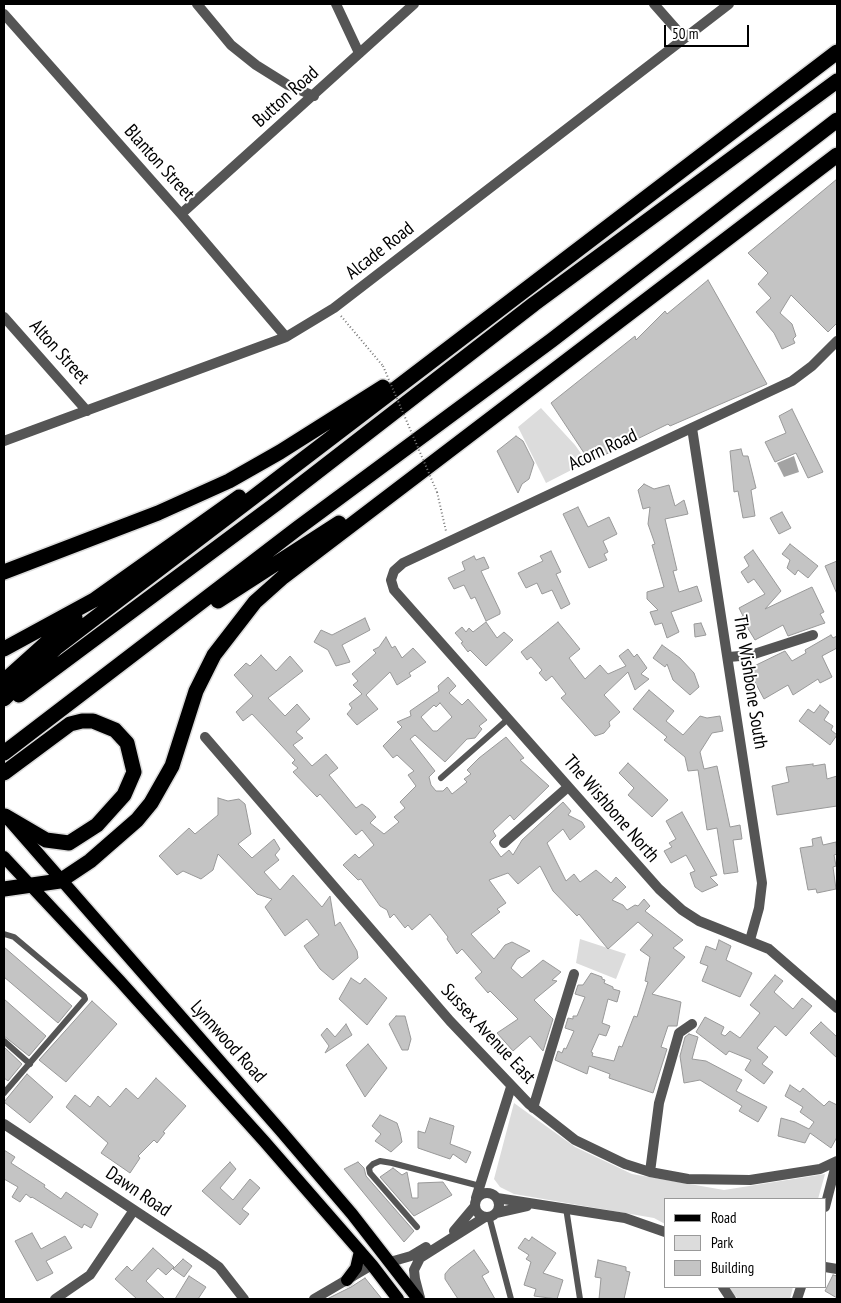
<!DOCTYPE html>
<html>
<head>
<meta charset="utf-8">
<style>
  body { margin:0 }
  #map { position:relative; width:841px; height:1303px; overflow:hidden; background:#fff; font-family:"PT Sans Narrow",sans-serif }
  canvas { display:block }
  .frame { position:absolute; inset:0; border:5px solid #000; pointer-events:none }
  .legend { position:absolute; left:664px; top:1198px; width:162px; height:90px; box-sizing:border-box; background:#fff; border:1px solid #999; margin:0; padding:6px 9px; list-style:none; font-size:15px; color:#000 }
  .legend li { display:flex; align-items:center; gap:10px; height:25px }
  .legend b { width:25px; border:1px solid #999 }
  .scale { position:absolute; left:664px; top:25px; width:85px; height:22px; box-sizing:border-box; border:2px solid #000; border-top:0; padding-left:6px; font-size:15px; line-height:18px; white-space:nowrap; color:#000; -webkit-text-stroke:4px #fff; paint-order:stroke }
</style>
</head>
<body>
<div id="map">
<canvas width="841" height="1303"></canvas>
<div class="frame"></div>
<ul class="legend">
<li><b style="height:6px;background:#000"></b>Road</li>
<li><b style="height:14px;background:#dcdcdc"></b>Park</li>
<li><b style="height:14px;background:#c4c4c4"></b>Building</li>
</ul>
<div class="scale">50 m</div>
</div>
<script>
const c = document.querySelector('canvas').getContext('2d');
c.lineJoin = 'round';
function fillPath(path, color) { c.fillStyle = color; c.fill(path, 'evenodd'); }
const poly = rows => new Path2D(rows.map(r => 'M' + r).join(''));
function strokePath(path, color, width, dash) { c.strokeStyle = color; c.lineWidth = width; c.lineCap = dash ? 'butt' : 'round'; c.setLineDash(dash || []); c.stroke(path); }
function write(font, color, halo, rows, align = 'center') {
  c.font = font + ' "PT Sans Narrow",sans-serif'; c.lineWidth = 4; c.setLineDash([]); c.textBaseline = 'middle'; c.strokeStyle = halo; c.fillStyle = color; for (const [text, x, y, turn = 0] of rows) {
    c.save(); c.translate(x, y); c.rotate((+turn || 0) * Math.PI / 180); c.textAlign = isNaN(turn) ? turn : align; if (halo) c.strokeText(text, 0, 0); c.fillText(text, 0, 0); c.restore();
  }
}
const green = poly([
  [541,408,575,445,587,462,546,483,518,427],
  [580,939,626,954,616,979,576,963],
  [514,1103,575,1147,632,1174,724,1190,825,1174,818,1199,665,1199,665,1224,654,1218,514,1194,500,1187,494,1179],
  [728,1287,793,1287,790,1299,738,1299]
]);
const water = poly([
  [794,456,799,472,784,477,777,463]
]);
const building = poly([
  [837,179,837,323,828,332,791,295,780,313,792,324,796,336,793,339,795,343,782,349,774,333,756,312,771,298,758,284,768,273,748,253,837,179],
  [708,280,767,384,670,426,668,424,590,462,551,403,635,336,636,340,665,311,667,314,708,280],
  [792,409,823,472,808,478,796,453,775,462,765,442,786,433,779,416,792,409],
  [516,436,523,441,534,463,529,479,522,484,518,493,497,451,516,436],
  [741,449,743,456,748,456,756,488,751,490,755,516,743,518,738,491,734,492,730,451,741,449],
  [644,484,654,489,669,485,675,506,684,500,688,514,665,519,677,570,673,571,679,592,697,586,702,601,671,612,679,632,667,638,662,623,655,625,650,612,658,610,647,599,647,592,664,587,652,545,655,544,648,524,650,507,643,509,638,490,644,484],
  [578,507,588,527,609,517,617,534,603,541,608,552,604,554,607,560,589,568,563,514,578,507],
  [782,512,791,528,779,534,770,518,782,512],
  [790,544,818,566,808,578,798,570,795,575,787,568,790,560,782,554,790,544],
  [753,550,781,591,765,609,812,587,824,612,820,614,825,623,788,636,783,625,755,640,741,617,743,616,739,608,765,594,754,579,748,583,741,572,749,566,744,557,753,550],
  [551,551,561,572,556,574,570,604,561,609,552,590,542,594,537,583,526,588,518,573,543,561,540,556,551,551],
  [474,556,476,560,484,557,489,568,481,571,500,611,500,614,486,621,475,597,471,599,464,585,454,589,448,578,465,570,462,562,474,556],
  [837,561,837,594,825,566,837,561],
  [365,618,370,630,342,645,350,662,336,666,328,650,314,642,321,630,332,635,365,618],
  [486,622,497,638,504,632,513,640,486,666,470,650,468,652,461,643,463,642,455,633,462,627,466,632,469,628,473,632,486,622],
  [558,622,580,649,569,658,585,679,600,665,608,674,626,666,619,656,628,649,634,657,637,654,647,668,641,674,649,679,635,690,628,672,604,695,620,712,609,722,610,726,604,733,595,736,561,698,566,694,552,676,546,681,539,673,542,670,531,657,527,660,521,652,558,622],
  [701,623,706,635,695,637,694,624,701,623],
  [831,635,833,638,837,636,837,648,822,656,832,677,820,683,818,679,793,695,788,685,764,699,748,669,785,651,792,661,806,653,805,650,831,635],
  [386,637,392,648,395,646,402,658,413,648,426,662,409,673,411,676,397,685,390,672,366,695,378,709,357,725,347,714,352,708,349,704,362,694,353,685,358,681,352,674,376,653,373,650,379,647,386,637],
  [662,645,680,658,694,673,699,687,690,695,673,680,667,664,665,667,653,658,662,645],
  [261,655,276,671,290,656,303,671,268,698,285,716,297,704,310,719,296,732,303,738,293,745,312,766,326,754,338,768,329,775,356,808,362,804,369,809,376,817,370,823,384,834,399,822,394,817,405,808,400,802,416,786,408,775,414,771,397,755,393,758,383,746,402,727,397,722,411,716,410,711,439,691,438,686,448,677,456,686,449,693,462,705,468,699,487,720,479,726,482,729,475,738,467,739,445,762,415,735,410,739,435,771,429,777,431,785,436,791,443,791,447,787,452,794,467,782,464,779,471,774,467,770,479,758,506,737,524,758,520,760,549,786,514,820,510,815,493,831,496,836,490,842,501,857,509,850,513,855,522,840,563,802,571,811,568,815,582,822,585,827,570,840,563,829,547,843,566,881,574,874,580,882,596,870,611,883,616,877,626,887,612,900,623,905,627,910,635,905,638,906,644,899,650,906,645,911,683,940,673,948,685,957,652,994,681,1002,677,1026,668,1026,661,1047,667,1049,653,1093,609,1078,610,1074,589,1066,587,1074,555,1060,558,1051,562,1053,564,1048,566,1049,574,1031,565,1028,568,1018,573,1019,573,1016,577,1016,585,997,575,994,578,985,583,985,591,973,602,977,602,979,605,980,604,983,613,987,613,989,620,991,617,1002,608,999,602,1023,610,1026,606,1036,599,1034,591,1052,593,1053,592,1056,614,1061,619,1046,622,1047,634,1016,637,1017,648,982,645,981,650,957,640,950,653,935,638,922,608,949,579,914,577,916,553,891,540,866,518,884,508,873,489,880,506,903,497,909,500,912,471,934,494,959,505,945,512,942,530,951,517,959,511,968,522,978,543,960,561,972,552,980,557,981,534,1000,553,1019,543,1051,530,1036,513,1051,497,1033,518,1019,490,991,488,993,475,978,482,972,462,949,457,954,447,939,448,937,430,914,412,930,408,925,405,928,394,914,390,918,387,910,380,906,361,879,358,880,343,865,355,854,359,858,374,845,362,830,356,835,320,794,317,797,293,772,298,768,292,763,295,760,252,714,243,721,236,712,253,696,234,675,246,663,250,666,261,655],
  [440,703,452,717,437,731,433,731,421,717,434,705,436,707,440,703],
  [649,690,674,711,666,721,683,735,700,716,707,718,720,716,723,731,712,733,700,752,704,769,717,766,730,827,740,825,742,839,733,840,738,872,724,874,717,828,707,830,698,770,688,771,685,757,664,740,667,737,633,709,649,690],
  [820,705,829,712,824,720,833,726,831,730,837,735,830,745,799,721,808,709,814,713,820,705],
  [628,763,668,800,652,817,628,795,634,788,619,773,628,763],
  [813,764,813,766,825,764,827,779,837,776,837,806,777,815,772,786,789,782,786,767,813,764],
  [218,798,228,801,239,799,245,804,251,834,238,844,252,858,274,839,280,849,275,855,279,860,264,872,280,890,293,875,322,907,330,896,335,926,340,922,357,951,358,958,333,980,320,969,304,946,319,935,307,919,285,936,265,907,272,899,257,894,218,854,213,870,201,879,183,871,177,875,159,856,189,828,195,834,218,815,218,798],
  [682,812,717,875,710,877,718,885,702,892,695,887,690,873,695,871,686,855,671,863,664,851,672,847,669,843,676,839,666,821,682,812],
  [821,837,823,845,836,842,837,854,834,855,836,866,833,867,836,889,817,893,816,889,808,890,800,848,813,846,812,839,821,837],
  [719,940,731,946,726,960,752,973,740,997,702,981,708,966,700,963,706,946,716,950,719,940],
  [4,947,72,1006,58,1023,4,977,4,947],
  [775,975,783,981,774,992,793,1009,802,998,812,1006,786,1036,775,1026,757,1048,768,1057,762,1064,773,1072,764,1084,745,1070,751,1060,729,1051,726,1055,696,1032,705,1017,724,1027,721,1034,725,1036,730,1031,740,1038,760,1013,750,1005,775,975],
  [351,978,360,984,365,978,387,998,367,1025,339,999,351,978],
  [4,999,46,1036,29,1056,4,1036,4,999],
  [92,1001,117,1024,66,1082,39,1060,92,1001],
  [396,1016,405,1016,411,1039,408,1050,402,1050,389,1024,396,1016],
  [821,1022,837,1037,837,1058,810,1033,821,1022],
  [346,1024,352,1035,325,1053,329,1046,321,1035,327,1028,335,1037,346,1024],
  [689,1034,698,1037,692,1059,706,1061,742,1080,736,1091,767,1107,758,1122,739,1111,742,1106,700,1080,684,1083,680,1056,685,1037,689,1034],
  [368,1044,387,1068,365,1097,346,1065,368,1044],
  [4,1047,22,1064,8,1081,4,1078,4,1047],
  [27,1074,53,1097,30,1123,4,1102,27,1074],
  [156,1078,186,1106,163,1132,165,1133,157,1143,154,1140,138,1156,140,1158,130,1173,101,1153,108,1143,66,1107,75,1095,90,1107,98,1096,110,1107,126,1088,138,1099,156,1078],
  [790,1085,800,1092,803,1088,824,1106,829,1101,837,1105,837,1137,831,1148,810,1133,805,1143,778,1136,781,1118,795,1122,809,1129,814,1122,800,1112,803,1107,785,1096,790,1085],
  [380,1115,397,1123,400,1132,402,1142,391,1152,375,1141,381,1134,372,1126,380,1115],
  [430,1118,454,1126,450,1144,471,1152,466,1163,453,1154,450,1159,418,1148,418,1131,425,1133,430,1118],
  [4,1150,15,1157,11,1163,45,1185,44,1187,61,1199,66,1192,98,1214,91,1228,84,1224,82,1228,32,1197,31,1198,26,1194,20,1202,12,1197,18,1187,4,1179,4,1150],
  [230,1162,236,1169,220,1188,233,1200,250,1179,260,1188,242,1209,249,1214,240,1225,202,1191,230,1162],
  [358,1162,364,1168,366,1176,414,1231,404,1242,344,1169,358,1162],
  [393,1168,402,1175,407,1172,412,1198,418,1198,418,1183,443,1182,452,1195,414,1216,380,1177,393,1168],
  [32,1233,41,1249,65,1236,72,1248,46,1261,53,1273,37,1281,15,1241,32,1233],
  [532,1237,556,1253,543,1273,563,1280,557,1299,534,1296,536,1289,524,1285,531,1262,526,1259,529,1255,518,1248,525,1238,529,1241,532,1237],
  [153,1248,174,1267,166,1275,158,1268,146,1281,165,1299,137,1299,115,1279,127,1266,132,1271,153,1248],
  [474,1250,489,1272,482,1276,495,1299,458,1299,445,1279,445,1274,450,1268,474,1250],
  [183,1259,192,1266,184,1277,173,1269,183,1259],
  [598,1260,626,1267,626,1271,630,1272,624,1299,599,1299,601,1278,595,1277,598,1260],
  [833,1275,837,1276,837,1298,825,1291,833,1275],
  [189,1276,206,1287,198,1299,175,1299,189,1276],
  [365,1278,382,1299,327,1299,351,1287,365,1278]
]);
const path = poly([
  [341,316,383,366],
  [437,492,446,531]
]);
const lane = poly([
  [441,778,508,719],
  [4,934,14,937,84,996,85,999,4,1093],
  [4,1041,30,1064],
  [566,1208,580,1299],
  [489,1216,511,1299],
  [417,1227,370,1173,369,1168,373,1164,380,1161,392,1163,480,1186]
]);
const street = poly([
  [197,4,231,45,256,65,288,85,314,96],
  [336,4,359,53],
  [654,4,684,38],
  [4,14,181,214,286,337],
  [181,214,414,4],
  [4,317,87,411],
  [837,341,812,366,792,381,403,563,394,571,391,580,394,590,659,889,682,910,699,921,769,949,837,1008],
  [692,428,762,883,759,908,750,940],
  [4,441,286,337,334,308,729,4],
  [729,657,751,655,813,635],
  [205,737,450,1021,529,1104,575,1140,625,1164,650,1172,688,1179,750,1180,820,1169,837,1161],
  [504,843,568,787],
  [533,1108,574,974],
  [4,1124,205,1257,219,1267,244,1299],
  [650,1172,659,1103,679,1033,692,1024],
  '475 1205a12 12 0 1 1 24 0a12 12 0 1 1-24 0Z',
  [476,1198,511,1087],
  [497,1198,625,1218,665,1232],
  [825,1207,837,1161],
  [496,1213,527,1206],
  [454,1231,475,1206],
  [390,1262,411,1256,426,1247],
  [825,1267,837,1269],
  [723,1287,731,1299],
  [420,1298,415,1279,414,1270,420,1258,485,1217],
  [55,1299,90,1275,134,1210],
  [314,1299,372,1265],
  [797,1299,801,1287]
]);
const primary = poly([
  [9,820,281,1131,352,1214,418,1299],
  [4,857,120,981,264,1141,372,1265,398,1299],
  [347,1280,356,1268,360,1251]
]);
const highway = poly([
  [4,572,158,513,229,481,280,452,383,387],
  [218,601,339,523],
  [4,649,94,600,239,497],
  [4,681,75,617],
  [19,695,277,503,534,304,837,81],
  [4,699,57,647,837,52],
  [4,753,298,528,552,340,837,120],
  [4,773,70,724,82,721,93,721,115,730,127,743,134,772,124,795,97,825,69,843,46,840,5,816],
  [4,889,60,881,90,861,137,820,151,803,172,766,196,691,214,655,255,602,283,577,837,155]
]);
const pathBridge = poly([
  [383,366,437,492]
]);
const streetNames = [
  ["Button Road",286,97,-42],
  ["Blanton Street",159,163,48],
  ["Alcade Road",380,251,-38],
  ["Alton Street",59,352,48],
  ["Acorn Road",603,450,-25],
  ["The Wishbone South",750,682,81],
  ["The Wishbone North",611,809,49],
  ["Sussex Avenue East",488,1034,47],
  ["Lynnwood Road",228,1042,48],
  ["Dawn Road",138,1192,34]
];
fillPath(green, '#dcdcdc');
fillPath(water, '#a3a3a3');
fillPath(building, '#c4c4c4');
strokePath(building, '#999', 1);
strokePath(primary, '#dbdbdb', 15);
strokePath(highway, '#dbdbdb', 18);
strokePath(path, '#777', 2, [1, 2.5]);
strokePath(lane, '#555', 6);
strokePath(street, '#555', 10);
strokePath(primary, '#000', 12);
strokePath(highway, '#000', 15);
strokePath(pathBridge, '#777', 2, [1, 2.5]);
write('19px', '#000', '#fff', streetNames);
</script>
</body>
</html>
